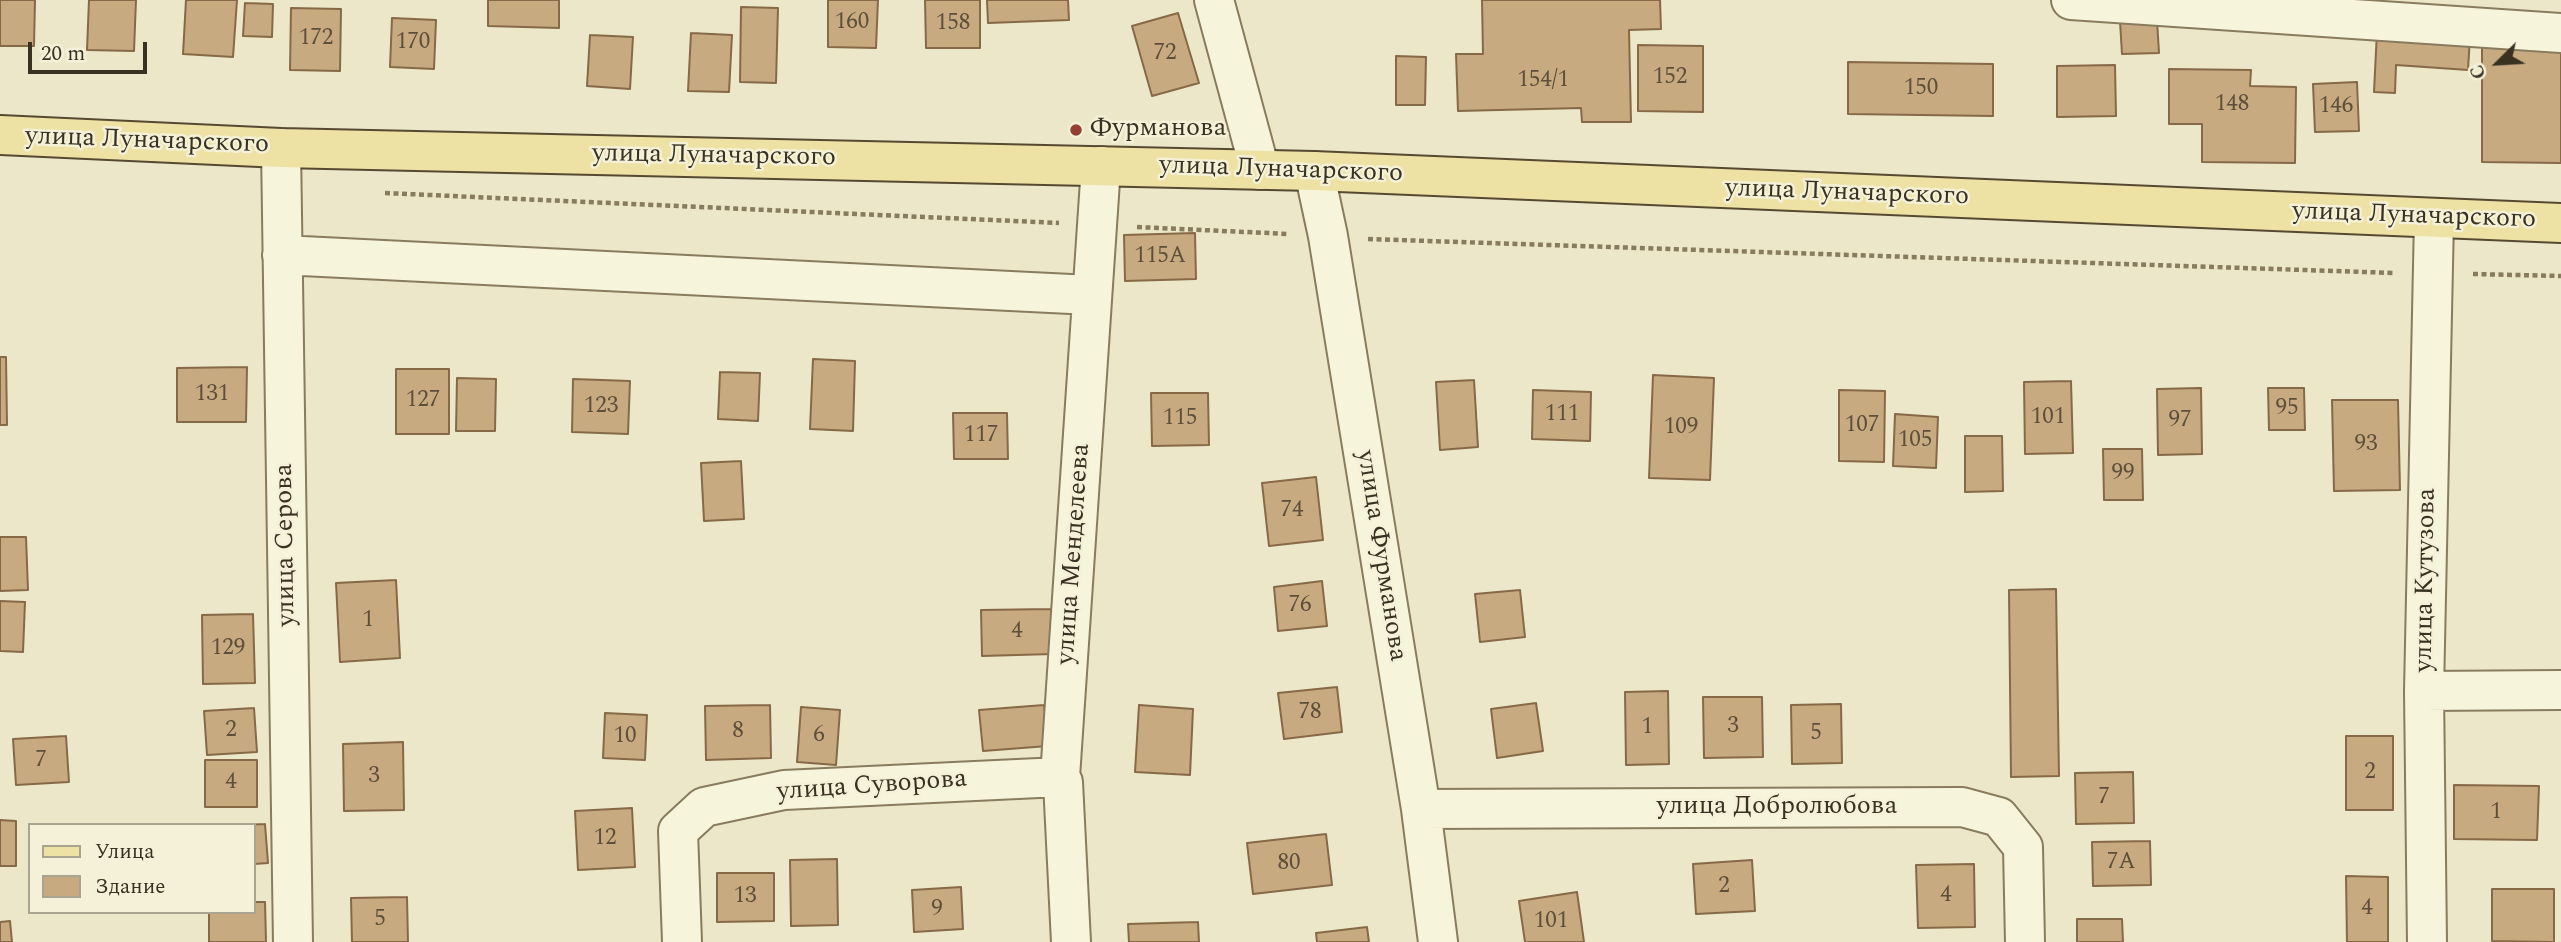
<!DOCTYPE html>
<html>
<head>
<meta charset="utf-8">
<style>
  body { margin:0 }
  #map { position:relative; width:2561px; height:942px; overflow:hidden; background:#ece7c9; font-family:Spectral,serif }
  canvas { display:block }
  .legend { position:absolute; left:28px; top:823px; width:228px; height:91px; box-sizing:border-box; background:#f4f1d8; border:2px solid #a9a48f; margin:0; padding:9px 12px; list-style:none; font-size:21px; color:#393121 }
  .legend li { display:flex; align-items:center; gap:14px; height:35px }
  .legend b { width:35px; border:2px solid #a9a48f }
  .north { position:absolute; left:2463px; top:28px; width:70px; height:70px; -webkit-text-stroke:5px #f4f1d8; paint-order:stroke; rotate:246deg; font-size:19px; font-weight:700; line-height:28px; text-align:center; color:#393121 }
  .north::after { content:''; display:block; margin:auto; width:24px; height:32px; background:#393121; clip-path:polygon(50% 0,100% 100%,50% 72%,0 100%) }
  .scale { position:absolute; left:28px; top:42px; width:119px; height:32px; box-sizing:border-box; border:4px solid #393121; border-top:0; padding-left:9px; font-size:21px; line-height:24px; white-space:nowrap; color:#393121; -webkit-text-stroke:5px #f4f1d8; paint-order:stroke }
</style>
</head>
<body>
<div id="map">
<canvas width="2561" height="942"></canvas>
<ul class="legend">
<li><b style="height:9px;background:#ede1a4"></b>Улица</li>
<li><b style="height:19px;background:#c8aa81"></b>Здание</li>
</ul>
<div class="north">С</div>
<div class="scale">20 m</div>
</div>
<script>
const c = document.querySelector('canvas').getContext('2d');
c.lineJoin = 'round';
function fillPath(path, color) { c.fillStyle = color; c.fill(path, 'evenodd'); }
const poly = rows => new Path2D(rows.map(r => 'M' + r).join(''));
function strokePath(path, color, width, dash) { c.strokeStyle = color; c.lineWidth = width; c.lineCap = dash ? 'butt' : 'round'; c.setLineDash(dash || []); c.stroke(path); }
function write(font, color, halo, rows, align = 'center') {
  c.font = font + ' Spectral,serif'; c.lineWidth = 5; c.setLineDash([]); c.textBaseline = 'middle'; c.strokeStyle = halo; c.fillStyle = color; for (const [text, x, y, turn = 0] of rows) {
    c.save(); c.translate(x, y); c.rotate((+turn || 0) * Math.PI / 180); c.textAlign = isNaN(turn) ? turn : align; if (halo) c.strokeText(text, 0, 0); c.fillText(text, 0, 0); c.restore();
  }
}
const building = poly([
  [0,0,35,0,34,46,0,46,0,0],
  [89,0,136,0,134,51,87,50,89,0],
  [186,0,237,0,233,57,183,54,186,0],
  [488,0,559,0,559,28,488,26,488,0],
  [828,0,878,0,876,48,828,47,828,0],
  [925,0,980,0,980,48,926,48,925,0],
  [987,0,1068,0,1069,20,988,23,987,0],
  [1482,0,1660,0,1661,29,1629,30,1631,122,1582,122,1581,108,1458,111,1456,54,1483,54,1482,0],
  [245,3,273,4,272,37,243,36,245,3],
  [741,7,778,8,776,83,740,82,741,7],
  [291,8,341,9,340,71,290,70,291,8],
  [1178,13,1199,83,1152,96,1132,26,1178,13],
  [392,18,436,20,434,69,390,67,392,18],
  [2157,20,2159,53,2122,54,2120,21,2157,20],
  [2377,31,2470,37,2468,70,2396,65,2395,93,2374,92,2377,31],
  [691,33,732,35,729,92,688,91,691,33],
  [590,35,633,37,630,89,587,86,590,35],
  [1638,45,1703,46,1703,112,1638,111,1638,45],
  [2482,45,2561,45,2561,163,2482,162,2482,45],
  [1396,56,1426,57,1425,105,1396,105,1396,56],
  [1848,62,1993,64,1993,116,1848,114,1848,62],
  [2115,65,2116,116,2057,117,2057,66,2115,65],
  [2169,69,2251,70,2250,86,2296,87,2295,163,2202,162,2202,124,2169,124,2169,69],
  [2357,82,2359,131,2315,132,2313,84,2357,82],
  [1195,233,1196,279,1125,281,1124,235,1195,233],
  [0,357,6,357,7,425,0,425,0,357],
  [813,359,855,361,853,431,810,429,813,359],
  [247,367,246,422,177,422,177,368,247,367],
  [396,369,449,369,449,434,396,434,396,369],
  [720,372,760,373,758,421,718,419,720,372],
  [1653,375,1714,378,1710,480,1649,478,1653,375],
  [457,378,496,379,495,431,456,431,457,378],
  [573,379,630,381,628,434,572,432,573,379],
  [1474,380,1478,447,1440,450,1436,382,1474,380],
  [2071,381,2073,453,2025,454,2024,382,2071,381],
  [2201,388,2202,454,2158,455,2157,389,2201,388],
  [2268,388,2304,388,2305,430,2269,430,2268,388],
  [1533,390,1591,392,1590,441,1532,439,1533,390],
  [1839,390,1885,391,1884,462,1839,461,1839,390],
  [1151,393,1208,393,1209,445,1152,446,1151,393],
  [2332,400,2398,400,2400,490,2334,491,2332,400],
  [953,413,1007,413,1008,459,954,459,953,413],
  [1895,414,1938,417,1936,468,1893,466,1895,414],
  [1965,436,2002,436,2003,491,1965,492,1965,436],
  [2103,449,2142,449,2143,500,2104,500,2103,449],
  [741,461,744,519,704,521,701,463,741,461],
  [1316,477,1323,540,1269,546,1262,483,1316,477],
  [0,537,26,537,28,590,0,591,0,537],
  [396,580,400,658,340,662,336,583,396,580],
  [1322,581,1327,626,1278,631,1274,587,1322,581],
  [2056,589,2059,776,2011,777,2009,590,2056,589],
  [1520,590,1525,637,1480,642,1475,594,1520,590],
  [0,601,25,602,23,652,0,651,0,601],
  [1051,609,1053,654,982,656,981,610,1051,609],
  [253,614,255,683,203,684,202,615,253,614],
  [1337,687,1342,732,1284,739,1278,693,1337,687],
  [1668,691,1669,764,1626,765,1625,692,1668,691],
  [1703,697,1762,697,1763,757,1704,758,1703,697],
  [1536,703,1543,751,1497,758,1491,709,1536,703],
  [1841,704,1842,763,1792,764,1791,705,1841,704],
  [770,705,771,758,706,760,705,706,770,705],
  [1044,705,1048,746,983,751,979,710,1044,705],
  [1139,705,1193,709,1190,775,1135,772,1139,705],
  [801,707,840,710,836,765,797,762,801,707],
  [254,708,257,752,207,755,204,711,254,708],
  [605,713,647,715,645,760,603,758,605,713],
  [66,736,69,782,16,785,13,739,66,736],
  [2346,736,2393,736,2393,810,2346,810,2346,736],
  [403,742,404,810,344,811,343,744,403,742],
  [205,760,257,760,257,807,205,807,205,760],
  [2133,772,2134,823,2076,824,2075,773,2133,772],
  [2454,785,2539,786,2537,840,2454,839,2454,785],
  [632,808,635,867,578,870,575,811,632,808],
  [0,820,16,821,16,866,0,866,0,820],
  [265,824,268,863,254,864,254,825,241,825,265,824],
  [1326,834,1332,885,1253,894,1247,843,1326,834],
  [2150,841,2151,885,2093,886,2092,842,2150,841],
  [837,859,838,925,791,926,790,860,837,859],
  [1752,860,1755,911,1696,914,1693,864,1752,860],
  [1974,864,1975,927,1918,928,1916,865,1974,864],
  [717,873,774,873,774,921,717,922,717,873],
  [2346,876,2388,877,2388,942,2347,942,2346,876],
  [961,887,963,929,914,932,912,890,961,887],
  [2492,889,2554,889,2554,942,2492,941,2492,889],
  [1577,892,1584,942,1525,942,1519,901,1577,892],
  [407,897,408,942,352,942,351,898,407,897],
  [254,902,265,902,266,942,209,942,209,912,254,912,254,902],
  [2077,919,2122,919,2123,942,2077,942,2077,919],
  [10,921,12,942,0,942,0,922,10,921],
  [1198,922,1199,942,1129,942,1128,924,1198,922],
  [1367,927,1369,942,1317,942,1316,933,1367,927]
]);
const path = poly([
  [385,193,1059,223],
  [1137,227,1289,234],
  [1368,239,2395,273],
  [2473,274,2561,276]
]);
const minor = poly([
  [1214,0,1260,170],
  [2071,0,2561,33],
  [281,148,293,942],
  [1314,171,1328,236,1421,809,1438,942],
  [282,255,1091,295],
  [2424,691,2561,690],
  [1421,809,1962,807,1999,817,2023,847,2025,942],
  [682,942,678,831,704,807,784,790,1060,777],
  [1071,942,1063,782,1060,777,1101,166],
  [2427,942,2424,691,2434,219]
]);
const major = poly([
  [0,135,281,148,1314,171,2561,223]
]);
const markers = [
  [1076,130,7,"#944132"]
];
const numberNames = [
  ["160",852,23],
  ["158",953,24],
  ["172",316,39],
  ["170",413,43],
  ["72",1165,54],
  ["152",1670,78],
  ["154/1",1543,81],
  ["150",1921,89],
  ["148",2232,105],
  ["146",2336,107],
  ["115А",1160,257],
  ["131",212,395],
  ["127",423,401],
  ["123",601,407],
  ["95",2287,409],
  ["111",1562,415],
  ["101",2048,418],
  ["115",1180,419],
  ["97",2180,421],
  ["107",1862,426],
  ["109",1681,428],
  ["117",981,436],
  ["105",1915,441],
  ["93",2366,445],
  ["99",2123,474],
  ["74",1292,511],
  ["76",1300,606],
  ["1",368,621],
  ["4",1017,632],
  ["129",228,649],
  ["78",1310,713],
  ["3",1733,727],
  ["1",1647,728],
  ["2",231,731],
  ["8",738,732],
  ["5",1816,734],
  ["6",819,736],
  ["10",625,737],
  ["7",41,761],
  ["2",2370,773],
  ["3",374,777],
  ["4",231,783],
  ["7",2104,798],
  ["1",2496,813],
  ["12",605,839],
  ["7А",2121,863],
  ["80",1289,864],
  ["2",1724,887],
  ["4",1946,896],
  ["13",745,897],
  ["4",2367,909],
  ["9",937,910],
  ["5",380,920],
  ["101",1551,922]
];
const poiNames = [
  ["Фурманова",1090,130]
];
const streetNames = [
  ["улица Луначарского",147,142,2],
  ["улица Луначарского",714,157,1],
  ["улица Луначарского",1281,171,2],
  ["улица Луначарского",1847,194,2],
  ["улица Луначарского",2414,217,2],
  ["улица Серова",287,545,-91],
  ["улица Менделеева",1075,554,-86],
  ["улица Фурманова",1380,556,81],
  ["улица Кутузова",2427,580,-89],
  ["улица Суворова",872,787,-4],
  ["улица Добролюбова",1777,808]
];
fillPath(building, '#c8aa81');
strokePath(building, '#866946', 2);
strokePath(minor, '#887b5e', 42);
strokePath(major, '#564932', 42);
strokePath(path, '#887b5e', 4.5, [5, 3.5]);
strokePath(minor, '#f7f4dc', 38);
strokePath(major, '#ede1a4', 38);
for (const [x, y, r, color] of markers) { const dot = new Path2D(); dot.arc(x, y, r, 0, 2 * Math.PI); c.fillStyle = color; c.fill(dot); strokePath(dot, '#f4f1d8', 2.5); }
write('23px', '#5d4f39', null, numberNames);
write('26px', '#393121', '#f4f1d8', poiNames, 'left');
write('26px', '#393121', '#f4f1d8', streetNames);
</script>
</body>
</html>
